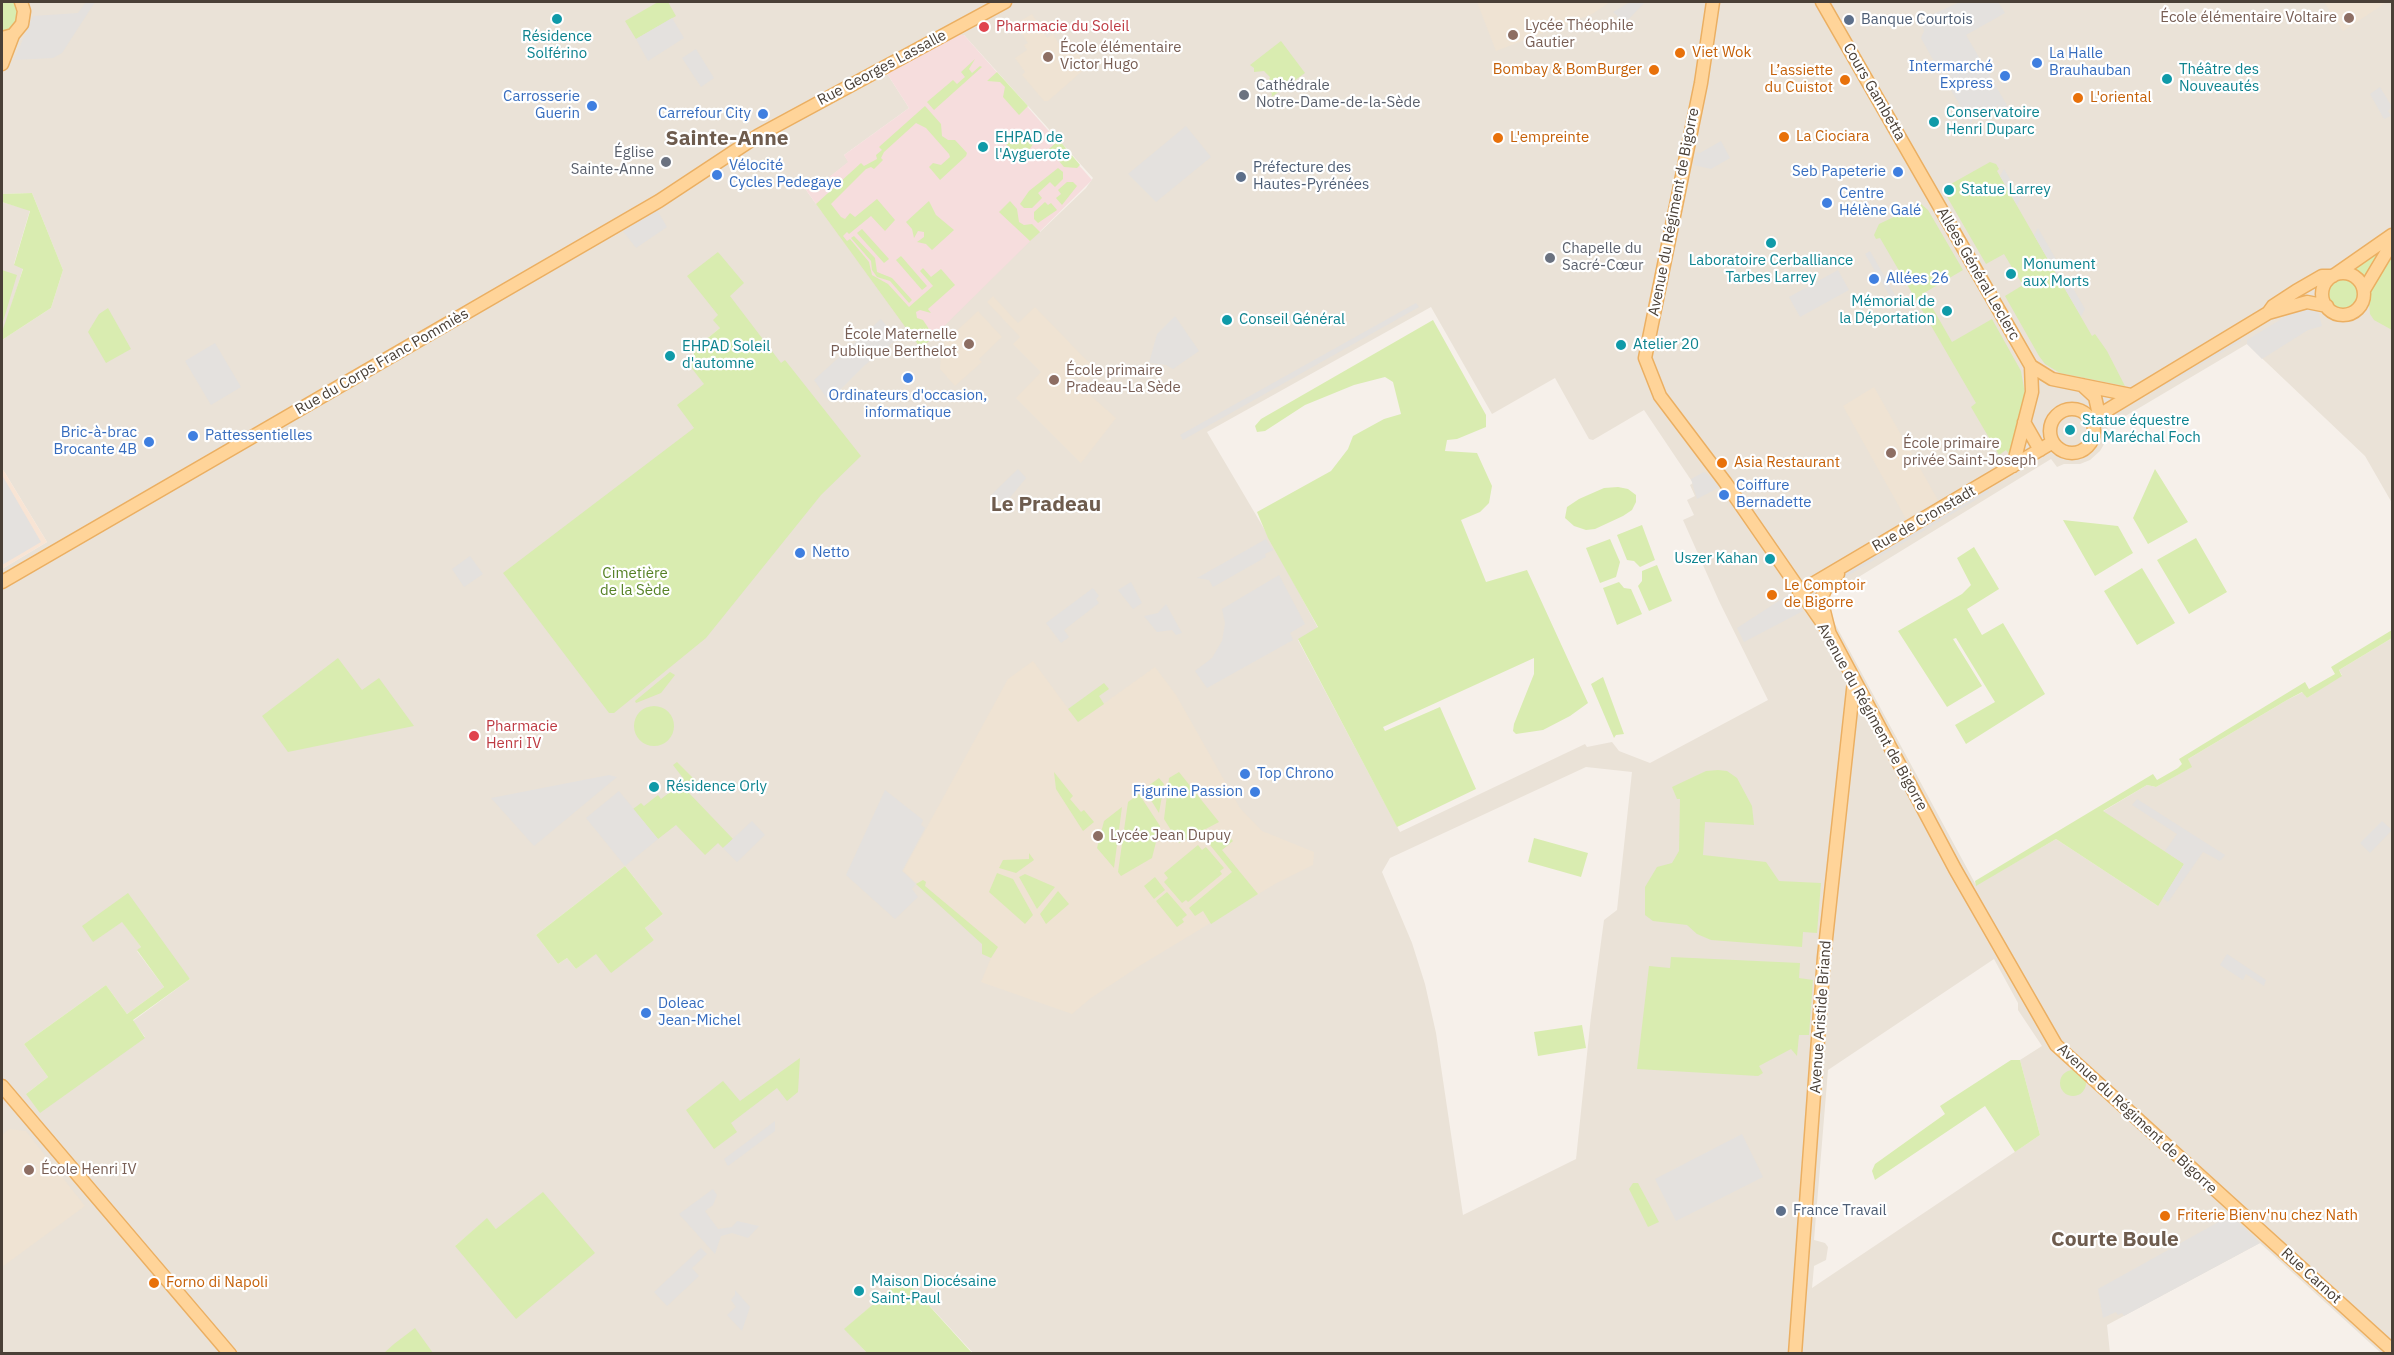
<!DOCTYPE html>
<html>
<head>
<meta charset="utf-8">
<style>
  body { margin:0 }
  #map { position:relative; width:2394px; height:1355px; overflow:hidden; background:#f6f0ea; font-family:"IBM Plex Sans",sans-serif }
  canvas { display:block }
  .frame { position:absolute; inset:0; border:3px solid #4a4037; pointer-events:none }
</style>
</head>
<body>
<div id="map">
<canvas width="2394" height="1355"></canvas>
<div class="frame"></div>
</div>
<script>
const c = document.querySelector('canvas').getContext('2d');
c.lineJoin = 'round';
function fillPath(path, color) { c.fillStyle = color; c.fill(path, 'evenodd'); }
const poly = rows => new Path2D(rows.map(r => 'M' + r).join(''));
function strokePath(path, color, width, dash) { c.strokeStyle = color; c.lineWidth = width; c.lineCap = dash ? 'butt' : 'round'; c.setLineDash(dash || []); c.stroke(path); }
function write(font, color, halo, rows, align = 'center') {
  c.font = font + ' "IBM Plex Sans",sans-serif'; c.lineWidth = 4.5; c.setLineDash([]); c.textBaseline = 'middle'; c.strokeStyle = halo; c.fillStyle = color; for (const [text, x, y, turn = 0] of rows) {
    c.save(); c.translate(x, y); c.rotate((+turn || 0) * Math.PI / 180); c.textAlign = isNaN(turn) ? turn : align; if (halo) c.strokeText(text, 0, 0); c.fillText(text, 0, 0); c.restore();
  }
}
const residential = poly([
  [2,2,2392,2,2392,503,2365,456,2247,344,2107,427,2110,434,2100,451,2090,460,2080,464,2064,464,2057,467,2051,459,1826,597,1827,609,1976,885,2056,839,2158,906,2102,812,2147,785,2156,787,2191,767,2188,759,2287,700,2303,692,2307,698,2342,675,2339,670,2392,638,2392,1353,2381,1353,2260,1243,2107,1325,2110,1353,973,1353,904,1278,845,1329,867,1353,2,1353,2,569,47,542,2,468,2,340,51,308,63,270,32,193,2,194],
  [959,35,964,35,1093,178,1086,188,1040,232,822,212,806,190,818,186,849,162,844,155,909,108,886,72],
  [718,252,730,295,694,428,705,384,691,366,693,350,720,328],
  [1431,307,1492,414,1555,378,1589,439,1593,440,1644,410,1693,483,1690,485,1695,496,1687,500,1694,515,1683,520,1719,601,1768,700,1650,763,1619,751,1612,742,1587,747,1585,744,1400,832,1298,640,1318,628,1269,537,1207,432],
  [1586,767,1632,772,1617,910,1604,920,1591,1016,1576,1159,1463,1215,1436,1033,1425,984,1412,943,1382,872,1390,858],
  [625,866,663,914,645,928,654,940,596,953,576,969,567,958,558,964,536,935],
  [122,921,190,979,133,1021,145,1037,26,1094,48,1077,24,1044,106,985,127,1014,164,987,137,951,141,947],
  [1994,959,2018,1003,2018,1010,2042,1046,2020,1060,2040,1135,1812,1288,1814,1266,1826,1260,1828,1247,1825,1243,1814,1240,1828,1070],
  [487,1219,496,1229,455,1246],
  [2,202,30,210,14,264,23,268,3,333]
]);
const commercial = poly([
  [2,468,47,542,2,569]
]);
const education = poly([
  [1477,2,1610,2,1592,14,1496,51],
  [2324,2,2387,2,2343,31],
  [1032,14,1047,38,1053,34,1062,49,1071,43,1087,67,1048,101,1044,101,1022,75,1025,72,1015,58,1027,50,1024,45,1028,43,1015,24],
  [993,296,1018,323,1035,307,1100,374,1098,376,1095,373,1085,383,1077,377,1073,380,1116,418,1081,463,1016,398,1041,372,1013,344,1020,337,987,302],
  [978,311,1002,337,979,359,982,362,955,386,940,369,941,353,937,349],
  [1874,387,1938,500,1906,519,1843,406],
  [1033,661,1078,722,1155,667,1176,695,1240,808,1262,831,1314,852,1313,865,1275,884,1141,965,1091,998,1072,1014,981,982,993,953,903,871,1008,679],
  [9,1129,26,1131,85,1206,2,1267,2,1135]
]);
const medical = poly([
  [959,35,964,35,1092,180,924,346,919,346,806,190,816,183,818,186,848,162,844,155,909,108,886,72]
]);
const green = poly([
  [2,2,15,2,20,13,18,23,12,30,2,34],
  [658,2,668,2,676,16,636,39,625,21],
  [1281,41,1305,73,1266,101,1272,96,1271,90,1267,87,1270,77,1264,71,1254,72,1254,68,1250,65],
  [975,59,969,69,972,73,980,66,982,67,934,110,927,102,953,80,957,84,965,77,961,72],
  [997,72,1028,106,1019,115,1003,97,1005,87,1000,82,987,81],
  [925,106,941,124,942,136,948,140,955,140,967,153,966,156,940,180,929,167,933,163,941,165,950,157,949,154,926,128,916,123,884,152,881,158,883,160,874,169,871,167,866,169,831,204,841,217,845,219,850,213,855,217,877,199,895,220,885,231,871,216,849,234,847,232,843,236,847,241,850,239,869,262,872,275,888,284,909,307,933,286,920,271,923,268,931,277,941,269,955,285,928,309,931,313,920,310,916,312,917,318,923,320,931,332,936,334,924,346,919,346,816,204,861,163,864,166,877,159,876,155,882,150,879,147],
  [1020,131,1033,144,1028,152,1018,158,1011,153,1006,144],
  [1059,140,1080,165,1077,168,1064,167,1049,149],
  [1990,162,1996,164,1999,169,1997,171,2092,336,2095,334,2107,351,2125,386,2060,373,2045,364,2039,356,2005,296,2023,285,2010,264,2004,254,1986,264,1946,195,1949,185],
  [1058,168,1063,172,1063,179,1055,187,1050,182,1038,193,1042,198,1032,208,1024,208,1020,204,1029,191],
  [1067,182,1073,182,1077,186,1062,205,1056,198,1061,194,1058,190],
  [32,193,63,270,51,308,2,340,2,332,23,269,14,265,30,211,2,202,2,194],
  [929,201,936,215,954,230,932,250,926,244,917,242,924,237,924,232,918,231,914,238,912,229,906,222],
  [1010,201,1017,209,1019,222,1024,225,1032,224,1040,232,1030,241,999,212],
  [1045,202,1048,205,1051,203,1057,210,1038,223,1034,219,1034,212],
  [1921,204,1928,210,1963,270,1924,293,1952,342,1992,319,2021,371,2025,394,2009,454,2006,450,1999,455,1971,407,1976,403,1880,238,1876,239,1874,235,1879,224],
  [862,229,889,259,884,263,857,233],
  [854,236,875,258,877,272,892,278,912,300,909,303,890,281,877,277,872,270,871,261,851,238],
  [2386,245,2364,279,2351,271],
  [718,252,744,283,730,296,781,363,785,360,861,456,821,495,706,638,614,713,609,713,503,573,694,428,677,405,704,384,690,366,694,355,693,350,720,328,713,320,718,315,687,276],
  [2392,255,2392,330,2374,320,2370,314,2369,303,2370,287],
  [901,256,927,286,922,290,896,260],
  [2,270,17,275,2,325],
  '2327 294a16 16 0 1 1 32 0a16 16 0 1 1-32 0Z',
  [108,308,131,349,106,363,88,332,99,314],
  [1433,320,1486,415,1486,427,1457,439,1447,440,1445,451,1477,453,1492,486,1489,503,1480,512,1461,520,1486,582,1527,570,1588,703,1570,716,1543,730,1516,734,1513,731,1514,724,1534,674,1534,658,1383,727,1385,731,1440,707,1476,789,1397,827,1298,639,1318,627,1268,538,1257,512,1331,471,1348,449,1353,436,1384,419,1401,414,1393,382,1385,377,1354,385,1305,405,1265,431,1257,432,1255,426,1261,419],
  [2155,469,2188,522,2148,544,2133,518],
  [1618,487,1628,489,1636,495,1636,502,1632,510,1623,516,1595,529,1586,530,1574,526,1565,518,1567,507,1579,499,1604,488],
  [2063,520,2118,526,2133,553,2095,576],
  [1642,525,1655,560,1640,567,1634,561,1627,560,1617,535],
  [2196,538,2227,592,2189,614,2157,560],
  [1610,539,1620,562,1616,577,1600,583,1586,548],
  [1974,547,1999,589,1967,609,1982,635,2003,623,2045,694,1966,744,1955,725,1995,702,1956,638,1953,639,1982,686,1947,707,1898,631,1962,594,1971,585,1957,558],
  [1657,565,1672,601,1649,611,1638,586,1642,581,1642,571],
  [2142,568,2175,623,2137,645,2104,591],
  [1619,582,1624,588,1631,589,1642,614,1617,625,1603,588],
  [2392,630,2392,638,2339,670,2342,676,2307,698,2302,692,2287,700,2188,759,2192,767,2156,787,2147,785,2103,811,2184,864,2158,906,2056,839,1976,886,1975,881,2153,774,2157,780,2178,768,2182,764,2179,759,2305,682,2309,689,2335,674,2331,667],
  [338,658,362,690,379,678,414,726,288,752,262,716],
  [670,672,675,675,661,693,636,703,635,701],
  [1603,677,1624,734,1616,735,1614,738,1591,684],
  [1104,683,1109,689,1099,696,1104,704,1078,722,1068,709],
  '634 726a20 20 0 1 1 40 0a20 20 0 1 1-40 0Z',
  [677,762,699,784,689,793,733,839,723,848,718,843,705,855,676,825,658,839,633,809,641,803,644,806,658,795,661,799,674,789,673,786,683,778,673,765],
  [1718,770,1727,771,1737,778,1752,806,1754,825,1705,822,1703,855,1766,862,1779,881,1821,883,1817,933,1803,932,1802,947,1711,940,1697,934,1687,925,1653,921,1645,915,1645,887,1657,867,1672,863,1679,851,1680,799,1677,799,1672,787,1706,771],
  [1054,772,1073,796,1070,799,1081,812,1084,810,1094,822,1083,831,1056,789],
  [1179,772,1219,822,1179,843,1164,819,1169,778],
  [1159,778,1164,784,1159,813,1144,789],
  [1139,794,1160,826,1152,858,1121,876,1118,872,1128,802],
  [1122,807,1114,868,1097,848,1104,821],
  [1223,830,1233,841,1222,850,1258,894,1211,924,1203,911,1195,916,1189,908,1232,872,1206,840],
  [1534,838,1588,853,1581,877,1528,862],
  [1198,845,1202,850,1206,847,1224,868,1220,871,1222,874,1188,902,1186,900,1182,903,1164,882,1168,878,1164,873],
  [1029,853,1034,860,1016,873,999,868,1003,860,1029,859],
  [625,866,663,914,645,928,654,940,611,973,596,954,576,969,567,958,558,964,536,935],
  [997,873,1013,879,1033,915,1025,924,989,892],
  [1025,874,1055,887,1037,909,1019,877],
  [1155,877,1165,890,1154,899,1144,886],
  [923,880,926,882,925,886,998,947,991,958,982,954,982,944,916,884],
  [1058,891,1069,904,1046,924,1040,914],
  [1167,892,1187,915,1182,919,1184,922,1177,927,1156,901],
  [128,893,190,979,133,1020,145,1038,40,1113,26,1094,48,1077,24,1044,106,985,127,1014,164,987,137,950,141,947,122,922,93,942,82,926],
  [1671,957,1800,963,1799,978,1813,980,1809,1035,1799,1035,1797,1056,1791,1049,1759,1066,1763,1073,1758,1076,1637,1069,1649,966,1670,968],
  [1582,1025,1586,1048,1538,1056,1534,1032],
  [800,1058,798,1092,787,1101,777,1088,731,1123,737,1132,714,1149,686,1110,723,1081,740,1101],
  [2011,1060,2020,1060,2040,1135,2015,1152,1985,1106,1875,1180,1872,1171,1875,1164,1945,1114,1940,1106],
  '2060 1083a13 13 0 1 1 26 0a13 13 0 1 1-26 0Z',
  [1633,1183,1638,1183,1659,1222,1648,1227,1629,1189],
  [543,1192,595,1253,516,1319,455,1246,487,1218,496,1229],
  [904,1278,972,1353,973,1353,867,1353,844,1329],
  [415,1328,433,1353,384,1353,394,1344]
]);
const parking = poly([
  [86,2,95,2,62,53,53,58,14,60,33,16,78,13],
  [1630,2,1644,3,1625,23,1613,12],
  [1960,2,1998,2,2005,13,1966,35,2008,107,2003,111,1997,106,1974,117,1971,124,1951,90,1956,86,1946,68,1942,76,1921,38,1924,31,1920,20],
  [672,18,684,38,648,61,636,39],
  [696,49,714,78,701,87,682,58],
  [2380,87,2392,107,2388,111,2391,116,2384,119,2370,94],
  [1186,126,1211,157,1156,202,1128,174],
  [1721,141,1730,158,1711,169,1693,165,1696,152,1700,153],
  [2004,169,2021,198,2017,205,2000,176],
  [657,210,667,227,636,248,623,231],
  [2038,228,2061,268,2057,275,2034,235],
  [1870,251,1895,295,1891,298,1865,254],
  [1838,270,1849,290,1800,317,1789,297],
  [2066,276,2085,309,2081,316,2062,284],
  [1416,303,1419,307,1183,440,1180,435],
  [2309,308,2318,310,2322,326,2308,330,2262,359,2247,344,2247,340,2293,312],
  [1175,316,1199,351,1173,369,1166,365,1149,363,1157,334],
  [881,319,897,339,865,365,829,401,814,380],
  [2239,338,2241,341,2156,391,2155,388],
  [215,343,241,387,211,405,185,361],
  [1018,469,1026,478,1008,500,993,502,991,495],
  [1704,472,1722,486,1697,499,1691,479],
  [2,475,41,542,2,565],
  [1987,489,1989,492,1842,579,1840,576],
  [1266,539,1273,550,1265,554,1266,557,1213,587,1209,580,1197,578],
  [470,556,483,574,464,587,452,569],
  [1279,575,1305,624,1290,633,1293,640,1207,688,1195,671,1212,658,1222,641,1225,623,1222,609],
  [1131,582,1142,603,1133,609,1118,590],
  [1093,588,1099,596,1096,599,1099,603,1064,630,1069,637,1061,643,1046,623],
  [1791,593,1803,611,1744,642,1737,628],
  [1166,604,1182,633,1176,635,1172,630,1157,632,1144,616,1158,613],
  [609,775,617,777,534,846,491,798],
  [885,790,923,820,921,825,925,828,902,871,916,884,912,889,918,897,895,919,846,875],
  [619,791,658,839,625,866,586,818],
  [2137,799,2225,855,2220,861,2203,852,2168,902,2163,898,2184,864,2165,851,2177,834,2132,805],
  [752,821,765,835,737,862,723,848],
  [2382,821,2392,830,2370,853,2360,843],
  [2227,954,2266,980,2264,986,2246,974,2243,980,2220,965],
  [775,1121,775,1131,728,1166,724,1159],
  [1742,1134,1763,1177,1676,1221,1655,1179],
  [713,1189,717,1195,713,1205,705,1211,718,1229,732,1227,737,1221,759,1226,748,1238,732,1233,721,1236,715,1254,679,1214],
  [2231,1219,2238,1222,2260,1243,2124,1316,2122,1313,2118,1315,2116,1312,2103,1318,2098,1289,2222,1220],
  [701,1248,707,1254,692,1268,699,1276,667,1306,654,1292],
  [735,1290,750,1307,742,1331,727,1315,736,1307,731,1300,735,1295]
]);
const major = poly([
  [1713,2,1701,83,1645,358,1660,396,1725,482,1830,634,1955,869,2056,1045,2392,1350],
  [1822,2,2031,366,2032,392,2013,466],
  [2,38,13,35,22,24,24,11,21,2],
  [2,64,13,35],
  '2322 294a21 21 0 1 1 42 0a21 21 0 1 1-42 0Z',
  [2336,274,2392,235],
  [2364,290,2392,243],
  [2268,313,2307,302,2327,306],
  [2031,366,2052,379,2131,395],
  [2082,385,2095,397,2099,415],
  '2050 431a22 22 0 1 1 44 0a22 22 0 1 1-44 0Z',
  [2091,420,2268,313,2273,306,2296,291,2322,276,2333,276],
  [2024,422,2040,450],
  [2,582,659,201,759,135,1005,2],
  [1799,592,2053,442],
  [1829,631,1821,599,1828,583,1838,574],
  [2,1086,230,1354],
  [1795,1354,1824,957,1854,681]
]);
const markers = [
  [2349,18,6,"#8d6e63"],
  [557,19,6,"#0f9aa8"],
  [1849,20,6,"#5c6f8a"],
  [984,27,6,"#e0444e"],
  [1513,35,6,"#8d6e63"],
  [1680,53,6,"#e8710a"],
  [1048,57,6,"#8d6e63"],
  [2037,63,6,"#3f7fe0"],
  [1654,70,6,"#e8710a"],
  [2005,76,6,"#3f7fe0"],
  [2167,79,6,"#0f9aa8"],
  [1845,80,6,"#e8710a"],
  [1244,95,6,"#6b7280"],
  [2078,98,6,"#e8710a"],
  [592,106,6,"#3f7fe0"],
  [763,114,6,"#3f7fe0"],
  [1934,122,6,"#0f9aa8"],
  [1784,137,6,"#e8710a"],
  [1498,138,6,"#e8710a"],
  [983,147,6,"#0f9aa8"],
  [666,162,6,"#6b7280"],
  [1898,172,6,"#3f7fe0"],
  [717,175,6,"#3f7fe0"],
  [1241,177,6,"#5c6f8a"],
  [1949,190,6,"#0f9aa8"],
  [1827,203,6,"#3f7fe0"],
  [1771,243,6,"#0f9aa8"],
  [1550,258,6,"#6b7280"],
  [2011,274,6,"#0f9aa8"],
  [1874,279,6,"#3f7fe0"],
  [1947,311,6,"#0f9aa8"],
  [1227,320,6,"#0f9aa8"],
  [969,344,6,"#8d6e63"],
  [1621,345,6,"#0f9aa8"],
  [670,356,6,"#0f9aa8"],
  [908,378,6,"#3f7fe0"],
  [1054,380,6,"#8d6e63"],
  [2070,430,6,"#0f9aa8"],
  [193,436,6,"#3f7fe0"],
  [149,442,6,"#3f7fe0"],
  [1891,453,6,"#8d6e63"],
  [1722,463,6,"#e8710a"],
  [1724,495,6,"#3f7fe0"],
  [800,553,6,"#3f7fe0"],
  [1770,559,6,"#0f9aa8"],
  [1772,595,6,"#e8710a"],
  [474,736,6,"#e0444e"],
  [1245,774,6,"#3f7fe0"],
  [654,787,6,"#0f9aa8"],
  [1255,792,6,"#3f7fe0"],
  [1098,836,6,"#8d6e63"],
  [646,1013,6,"#3f7fe0"],
  [29,1170,6,"#8d6e63"],
  [1781,1211,6,"#5c6f8a"],
  [2165,1216,6,"#e8710a"],
  [154,1283,6,"#e8710a"],
  [859,1291,6,"#0f9aa8"]
];
const educationNames = [
  ["École élémentaire Voltaire",2337,18,"right"],
  ["Lycée Théophile",1525,26],
  ["Gautier",1525,43],
  ["École élémentaire",1060,48],
  ["Victor Hugo",1060,65],
  ["École Maternelle",957,335,"right"],
  ["Publique Berthelot",957,352,"right"],
  ["École primaire",1066,371],
  ["Pradeau-La Sède",1066,388],
  ["École primaire",1903,444],
  ["privée Saint-Joseph",1903,461],
  ["Lycée Jean Dupuy",1110,836],
  ["École Henri IV",41,1170]
];
const serviceNames = [
  ["Banque Courtois",1861,20],
  ["Préfecture des",1253,168],
  ["Hautes-Pyrénées",1253,185],
  ["France Travail",1793,1211]
];
const healthNames = [
  ["Pharmacie du Soleil",996,27],
  ["Pharmacie",486,727],
  ["Henri IV",486,744]
];
const cultureNames = [
  ["Résidence",557,37,"center"],
  ["Solférino",557,54,"center"],
  ["Théâtre des",2179,70],
  ["Nouveautés",2179,87],
  ["Conservatoire",1946,113],
  ["Henri Duparc",1946,130],
  ["EHPAD de",995,138],
  ["l'Ayguerote",995,155],
  ["Statue Larrey",1961,190],
  ["Laboratoire Cerballiance",1771,261,"center"],
  ["Tarbes Larrey",1771,278,"center"],
  ["Monument",2023,265],
  ["aux Morts",2023,282],
  ["Mémorial de",1935,302,"right"],
  ["la Déportation",1935,319,"right"],
  ["Conseil Général",1239,320],
  ["Atelier 20",1633,345],
  ["EHPAD Soleil",682,347],
  ["d'automne",682,364],
  ["Statue équestre",2082,421],
  ["du Maréchal Foch",2082,438],
  ["Uszer Kahan",1758,559,"right"],
  ["Résidence Orly",666,787],
  ["Maison Diocésaine",871,1282],
  ["Saint-Paul",871,1299]
];
const foodNames = [
  ["Viet Wok",1692,53],
  ["Bombay & BomBurger",1642,70,"right"],
  ["L’assiette",1833,71,"right"],
  ["du Cuistot",1833,88,"right"],
  ["L'oriental",2090,98],
  ["La Ciociara",1796,137],
  ["L'empreinte",1510,138],
  ["Asia Restaurant",1734,463],
  ["Le Comptoir",1784,586],
  ["de Bigorre",1784,603],
  ["Friterie Bienv'nu chez Nath",2177,1216],
  ["Forno di Napoli",166,1283]
];
const shopNames = [
  ["La Halle",2049,54],
  ["Brauhauban",2049,71],
  ["Intermarché",1993,67,"right"],
  ["Express",1993,84,"right"],
  ["Carrosserie",580,97,"right"],
  ["Guerin",580,114,"right"],
  ["Carrefour City",751,114,"right"],
  ["Vélocité",729,166],
  ["Cycles Pedegaye",729,183],
  ["Seb Papeterie",1886,172,"right"],
  ["Centre",1839,194],
  ["Hélène Galé",1839,211],
  ["Allées 26",1886,279],
  ["Ordinateurs d'occasion,",908,396,"center"],
  ["informatique",908,413,"center"],
  ["Bric-à-brac",137,433,"right"],
  ["Brocante 4B",137,450,"right"],
  ["Pattessentielles",205,436],
  ["Coiffure",1736,486],
  ["Bernadette",1736,503],
  ["Netto",812,553],
  ["Top Chrono",1257,774],
  ["Figurine Passion",1243,792,"right"],
  ["Doleac",658,1004],
  ["Jean-Michel",658,1021]
];
const streetNames = [
  ["Rue Georges Lassalle",882,68,-28],
  ["Cours Gambetta",1874,92,60],
  ["Avenue du Régiment de Bigorre",1674,212,-79],
  ["Allées Général Leclerc",1978,274,60],
  ["Rue du Corps Franc Pommiès",382,362,-30],
  ["Rue de Cronstadt",1924,519,-30],
  ["Avenue du Régiment de Bigorre",1872,717,61],
  ["Avenue Aristide Briand",1821,1017,-86],
  ["Avenue du Régiment de Bigorre",2137,1119,43],
  ["Rue Carnot",2311,1276,42]
];
const worshipNames = [
  ["Cathédrale",1256,86],
  ["Notre-Dame-de-la-Sède",1256,103],
  ["Église",654,153,"right"],
  ["Sainte-Anne",654,170,"right"],
  ["Chapelle du",1562,249],
  ["Sacré-Cœur",1562,266]
];
const parkNames = [
  ["Cimetière",635,574],
  ["de la Sède",635,591]
];
const districtNames = [
  ["Sainte-Anne",727,139],
  ["Le Pradeau",1046,505],
  ["Courte Boule",2115,1240]
];
fillPath(residential, '#eae2d7');
fillPath(commercial, '#f8e4d4');
fillPath(education, '#efe3d3');
fillPath(medical, '#f6dddd');
fillPath(green, '#d9ecb0');
fillPath(parking, '#e4e1de');
strokePath(major, '#ebaf62', 15);
strokePath(major, '#ffd499', 12);
for (const [x, y, r, color] of markers) { const dot = new Path2D(); dot.arc(x, y, r, 0, 2 * Math.PI); c.fillStyle = color; c.fill(dot); strokePath(dot, '#fff', 2); }
write('15px', '#785e54', '#fff', educationNames, 'left');
write('15px', '#4e5e75', '#fff', serviceNames, 'left');
write('15px', '#be3a42', '#fff', healthNames, 'left');
write('15px', '#0d838f', '#fff', cultureNames, 'left');
write('15px', '#c56008', '#fff', foodNames, 'left');
write('15px', '#366cbe', '#fff', shopNames, 'left');
write('15px', '#4a4037', '#fff', streetNames);
write('15px', '#5b616d', '#fff', worshipNames, 'left');
write('15px', '#558125', '#fff', parkNames);
write('bold 21px', '#6e5c4e', '#fff', districtNames);
</script>
</body>
</html>
